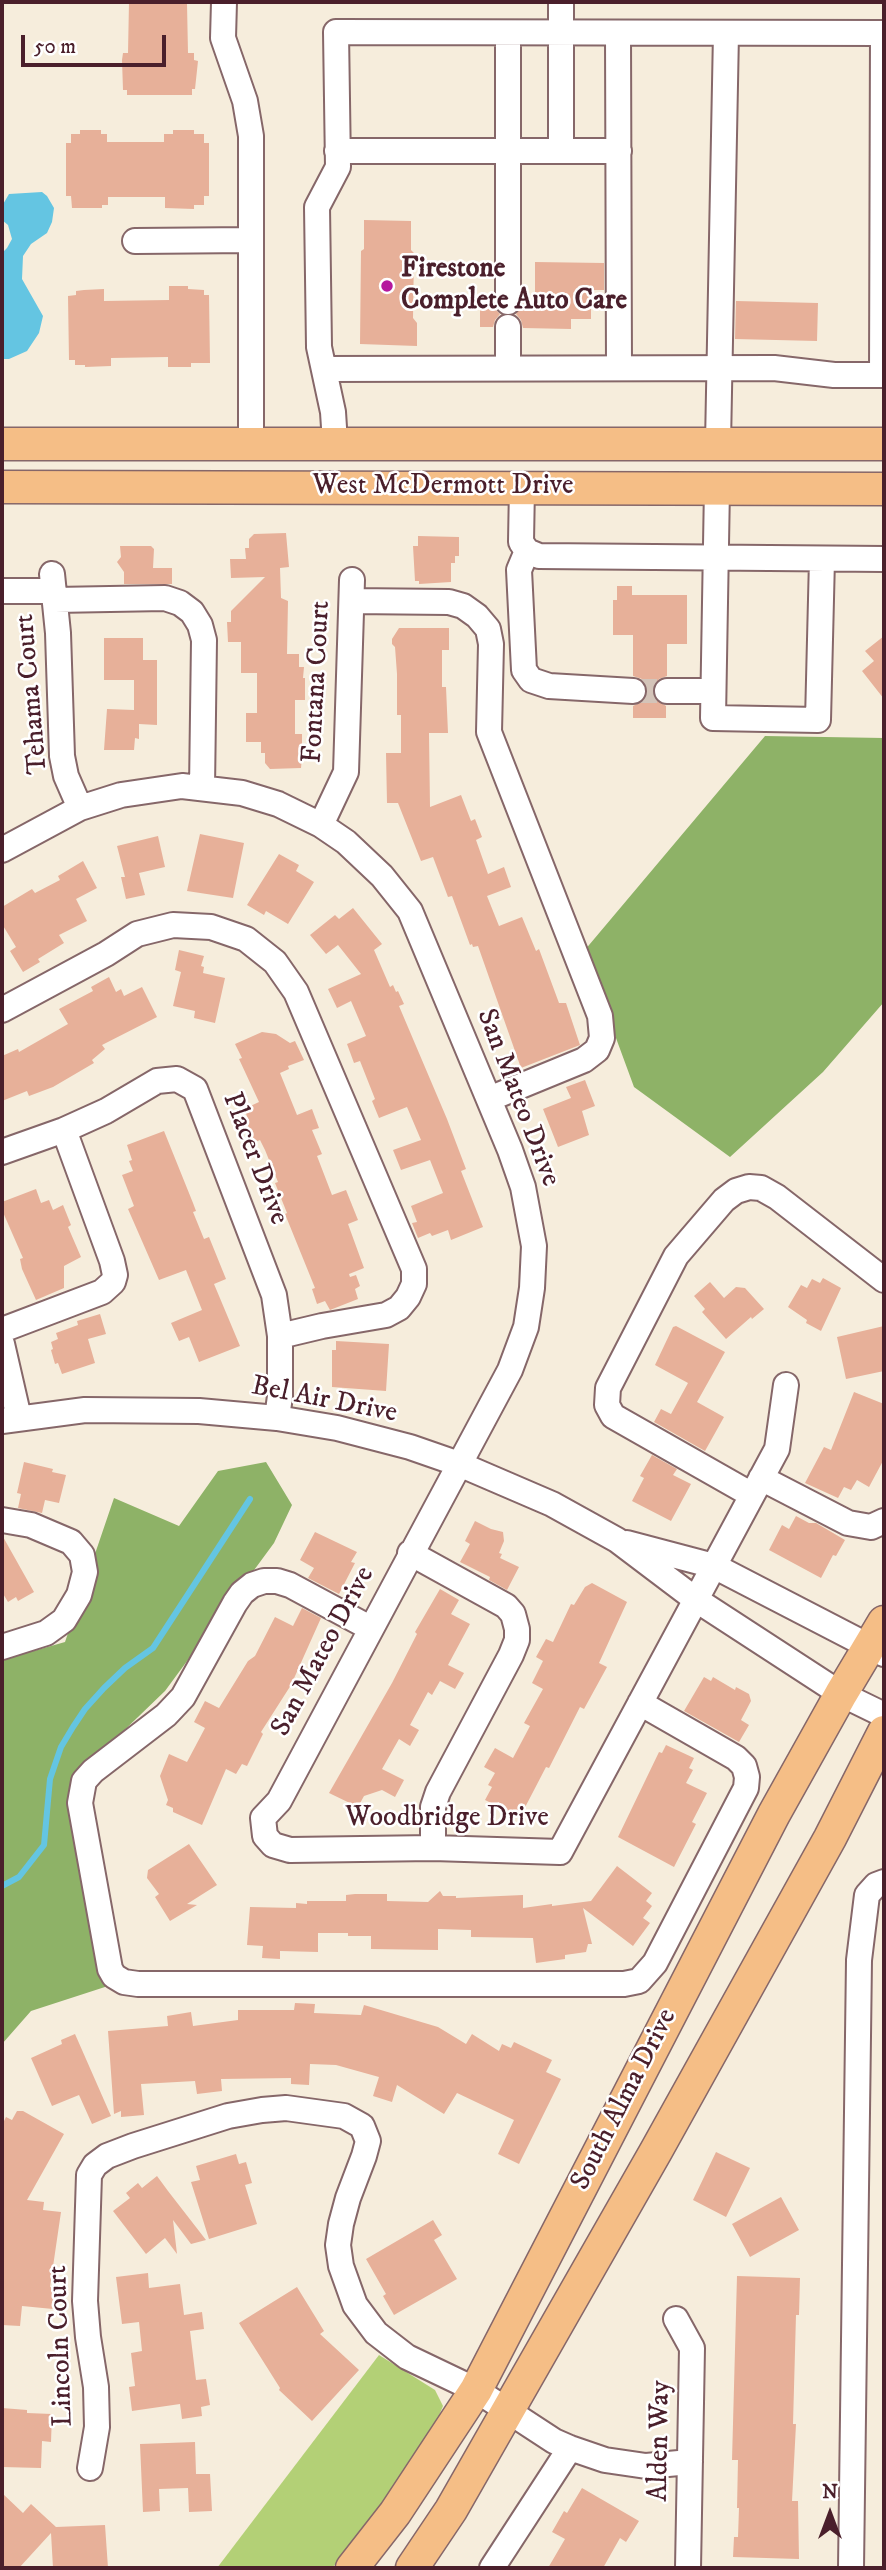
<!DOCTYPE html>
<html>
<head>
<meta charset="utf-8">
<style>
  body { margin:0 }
  #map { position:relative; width:886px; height:2570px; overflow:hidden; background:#f6eddc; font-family:"IM FELL DW Pica",serif }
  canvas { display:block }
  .frame { position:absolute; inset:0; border:4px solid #4a1f2b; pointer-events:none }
  .north { position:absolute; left:795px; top:2479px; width:70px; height:70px; -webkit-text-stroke:5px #fff; paint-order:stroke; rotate:0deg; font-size:19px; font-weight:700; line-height:28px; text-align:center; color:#4a1f2b }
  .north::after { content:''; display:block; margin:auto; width:24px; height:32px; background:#4a1f2b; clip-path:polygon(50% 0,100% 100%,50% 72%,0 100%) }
  .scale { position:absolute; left:21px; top:35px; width:145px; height:32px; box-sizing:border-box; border:4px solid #4a1f2b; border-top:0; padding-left:9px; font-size:21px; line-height:24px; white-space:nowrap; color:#4a1f2b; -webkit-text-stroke:5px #fff; paint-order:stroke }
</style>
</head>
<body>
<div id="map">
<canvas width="886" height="2570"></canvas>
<div class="frame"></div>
<div class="north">N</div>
<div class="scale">50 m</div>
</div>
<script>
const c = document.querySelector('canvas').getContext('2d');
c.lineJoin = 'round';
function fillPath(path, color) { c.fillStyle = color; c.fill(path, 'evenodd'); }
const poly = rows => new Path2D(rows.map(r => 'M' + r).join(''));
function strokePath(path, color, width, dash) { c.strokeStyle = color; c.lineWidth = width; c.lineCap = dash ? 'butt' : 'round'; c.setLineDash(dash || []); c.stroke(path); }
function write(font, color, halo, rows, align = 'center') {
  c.font = font + ' "IM FELL DW Pica",serif'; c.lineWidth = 5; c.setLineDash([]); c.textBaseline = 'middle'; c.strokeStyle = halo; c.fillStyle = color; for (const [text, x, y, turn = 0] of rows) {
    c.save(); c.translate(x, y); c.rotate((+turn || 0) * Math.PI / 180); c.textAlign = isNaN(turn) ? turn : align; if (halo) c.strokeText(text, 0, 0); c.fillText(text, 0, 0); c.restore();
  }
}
const green = poly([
  [379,2355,435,2390,443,2406,433,2430,366,2528,332,2568,217,2568]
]);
const forest = poly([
  [765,736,884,738,884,1002,823,1072,730,1157,634,1087,584,951],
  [266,1462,292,1505,274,1543,165,1691,111,1743,77,1769,72,1801,108,1986,31,2011,2,2044,2,1660,65,1642,114,1498,179,1526,218,1471]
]);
const water = poly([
  [42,192,47,196,54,208,52,222,47,233,31,244,23,256,22,279,43,316,39,333,27,351,9,359,2,359,2,253,7,248,12,239,8,225,2,220,2,206,9,194]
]);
const stream = poly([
  [2,1886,19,1877,44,1845,50,1779,61,1747,73,1727,85,1709,104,1688,125,1668,153,1648,250,1499]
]);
const building = poly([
  [129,2,187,4,188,53,194,53,194,60,198,61,195,89,192,89,192,95,127,95,127,90,123,90,122,60,123,53,128,53],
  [80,130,101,130,101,134,107,134,107,142,164,142,164,134,173,134,173,130,194,130,194,134,204,134,204,143,209,143,209,196,204,196,204,205,194,205,194,209,165,208,165,197,108,197,108,205,102,205,102,208,72,208,71,196,66,196,66,143,71,143,71,134,80,134],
  [364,220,411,221,411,250,414,253,413,318,417,323,417,346,360,344,361,251,364,249],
  [535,262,604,263,604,290,591,290,591,319,571,319,571,329,523,328,521,320,516,314,523,302,535,302],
  [169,286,188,286,188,289,204,290,204,295,209,295,210,363,191,363,191,367,168,367,168,357,111,358,111,366,85,367,85,365,75,365,75,360,69,360,68,296,76,295,76,291,84,290,104,289,104,301,169,300],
  [480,301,493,302,495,309,500,314,495,320,493,327,480,327],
  [736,301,818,303,817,341,735,339],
  [286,533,289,567,280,568,281,598,288,601,287,654,299,654,299,667,304,667,303,678,305,678,305,700,295,700,295,734,302,734,302,757,301,768,270,769,265,763,265,753,261,753,261,742,246,742,246,713,257,713,257,673,241,673,241,642,228,642,227,622,231,622,231,611,265,577,231,578,230,559,246,559,245,548,249,548,249,539,254,534],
  [418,536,459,537,459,556,455,556,455,563,451,563,451,582,419,584,419,581,415,581,413,546,418,546],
  [120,546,151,546,154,549,153,568,172,568,172,584,124,584,124,572,117,562,121,557],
  [617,586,632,586,632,595,687,595,687,644,667,644,667,676,659,679,652,690,655,699,666,706,666,718,633,718,633,706,645,700,648,691,642,679,633,676,633,635,613,635,613,600,617,600],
  [399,628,449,628,449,650,442,650,442,687,446,687,448,733,429,733,430,807,461,795,471,821,475,819,482,837,476,840,488,874,504,867,511,887,487,896,499,926,522,917,536,951,539,949,559,1003,566,1003,580,1045,521,1068,478,946,473,947,472,944,470,945,452,896,448,897,433,857,421,861,398,803,387,803,386,753,401,753,401,715,397,715,397,674,395,647,392,644,392,639],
  [884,636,884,699,862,671,874,661,865,651],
  [104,638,143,638,143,660,157,660,157,725,139,724,139,739,135,738,134,750,104,750,107,709,134,710,134,680,104,680],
  [200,834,244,843,233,898,187,891],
  [158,836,165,867,139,873,145,895,126,899,121,877,125,877,117,846],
  [279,854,299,865,296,871,314,882,288,924,266,911,264,915,247,905],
  [83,861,97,888,76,899,87,921,59,935,64,943,38,959,40,962,23,972,10,951,16,947,2,924,2,907,32,889,35,893,60,880,58,876],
  [353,908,382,944,374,950,390,987,393,985,396,992,398,991,404,1004,399,1006,447,1119,466,1169,461,1171,483,1227,451,1240,448,1230,432,1236,430,1233,418,1238,412,1223,417,1222,411,1206,443,1193,430,1160,401,1170,393,1150,421,1140,407,1107,379,1118,372,1101,375,1099,360,1061,354,1063,347,1044,366,1036,351,1001,337,1008,328,989,361,974,338,945,326,954,310,935,335,915,339,919],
  [179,950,204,956,201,966,204,967,203,973,225,978,215,1023,194,1018,195,1011,173,1006,181,972,175,970],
  [109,977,116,992,121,989,124,996,142,987,157,1017,102,1045,105,1049,92,1060,94,1063,53,1087,29,1096,27,1091,2,1101,2,1056,18,1049,19,1052,68,1024,59,1009,93,991,91,987],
  [262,1032,276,1034,290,1043,295,1041,304,1060,288,1066,289,1069,280,1073,297,1115,312,1109,319,1128,312,1130,322,1154,317,1156,332,1195,346,1190,358,1220,348,1224,364,1268,349,1274,350,1277,356,1275,360,1286,355,1289,358,1299,330,1310,325,1301,317,1304,312,1289,315,1288,285,1214,287,1213,275,1183,278,1182,265,1150,260,1140,255,1142,246,1121,249,1121,244,1109,259,1102,239,1059,242,1058,235,1044],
  [585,1080,595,1106,582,1111,589,1135,558,1147,543,1109,571,1098,566,1087],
  [164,1131,193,1203,196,1211,193,1212,204,1239,209,1237,226,1279,214,1284,240,1346,199,1362,189,1337,179,1341,171,1323,202,1310,186,1270,159,1280,128,1209,134,1206,122,1175,133,1171,129,1161,132,1160,127,1145],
  [36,1189,41,1203,49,1200,53,1210,63,1205,71,1225,68,1227,81,1257,64,1266,64,1288,36,1300,22,1269,20,1259,23,1258,2,1210,2,1202],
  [823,1278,841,1288,821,1331,806,1323,807,1320,788,1307,801,1285,807,1288,812,1279,820,1283],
  [710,1282,724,1298,736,1287,745,1288,764,1309,752,1319,751,1317,726,1339,702,1312,705,1309,694,1296],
  [100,1314,106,1334,88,1339,95,1363,62,1374,58,1363,55,1364,51,1350,53,1349,51,1342,58,1339,56,1333,78,1325,77,1321],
  [676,1326,725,1352,697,1402,724,1417,705,1451,654,1422,661,1409,671,1414,688,1383,655,1365,673,1327],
  [884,1326,884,1371,846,1379,837,1337],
  [336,1341,389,1344,386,1391,332,1387,332,1350,336,1350],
  [854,1392,884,1404,884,1459,869,1487,857,1480,851,1490,844,1487,838,1498,805,1483,824,1447,831,1450],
  [652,1455,677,1469,673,1475,691,1484,671,1521,632,1501,644,1478,640,1476],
  [24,1462,53,1469,52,1472,66,1475,59,1503,45,1500,42,1513,18,1508,21,1494,17,1493],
  [796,1516,809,1523,816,1523,845,1540,836,1556,833,1555,821,1578,769,1550,782,1525,789,1529],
  [475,1521,491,1529,503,1532,504,1541,499,1553,502,1554,500,1558,519,1567,507,1590,489,1580,490,1577,460,1562,470,1544,465,1541],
  [315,1532,357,1552,351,1562,355,1563,339,1594,308,1578,314,1568,300,1560],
  [2,1535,34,1592,18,1601,16,1597,8,1602,2,1592],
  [592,1583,627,1602,599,1663,607,1667,584,1709,580,1707,549,1768,546,1767,520,1817,485,1800,492,1787,488,1785,495,1773,484,1767,495,1748,513,1758,530,1726,524,1723,543,1689,532,1683,543,1661,536,1657,546,1639,553,1642,571,1604,574,1605,585,1587],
  [440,1589,459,1600,451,1614,470,1624,448,1665,464,1673,455,1689,440,1681,432,1695,428,1692,410,1725,419,1730,410,1746,399,1739,382,1769,404,1780,395,1797,382,1790,364,1796,358,1807,329,1793,392,1683,417,1634,415,1632],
  [302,1608,321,1618,291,1685,261,1732,263,1734,247,1766,242,1764,236,1774,226,1769,202,1825,173,1812,173,1808,166,1805,168,1800,160,1776,169,1754,187,1762,205,1728,194,1722,205,1701,219,1708,248,1661,255,1656,275,1617,293,1626],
  [704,1677,711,1681,713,1677,735,1690,736,1687,749,1694,751,1701,741,1720,749,1725,739,1742,684,1711],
  [666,1745,694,1758,689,1768,693,1770,686,1783,707,1793,692,1822,696,1824,674,1867,618,1837,659,1752,662,1753],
  [189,1844,217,1885,187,1904,197,1905,170,1921,155,1897,159,1894,147,1878,148,1870],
  [617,1866,652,1893,646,1901,652,1906,643,1918,650,1923,633,1946,583,1908,592,1944,588,1944,586,1952,565,1955,565,1959,536,1963,533,1938,471,1937,471,1930,438,1929,438,1950,371,1949,371,1936,348,1936,348,1933,318,1933,318,1952,280,1951,280,1959,262,1958,263,1946,247,1945,250,1907,296,1908,296,1903,307,1904,307,1901,346,1901,346,1895,355,1894,387,1894,387,1901,428,1902,440,1891,443,1896,456,1896,456,1898,523,1895,523,1908,552,1904,552,1906,591,1901],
  [295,2003,315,2004,314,2013,361,2015,364,2005,438,2027,466,2044,472,2034,499,2051,502,2044,511,2048,514,2042,552,2060,546,2072,561,2079,519,2164,498,2154,514,2120,457,2093,444,2114,397,2085,392,2102,373,2096,379,2077,336,2065,310,2064,309,2085,291,2084,291,2078,221,2079,222,2091,197,2094,195,2081,141,2084,144,2115,121,2117,121,2111,114,2114,108,2031,168,2026,167,2016,191,2012,193,2026,238,2020,238,2010,294,2010],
  [75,2034,111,2116,92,2124,79,2095,52,2106,31,2058,62,2044,61,2040],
  [17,2111,23,2111,64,2134,27,2200,44,2202,43,2210,61,2212,50,2287,55,2288,53,2309,22,2306,20,2326,2,2325,2,2125,6,2117,12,2120],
  [716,2152,750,2168,726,2217,693,2200],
  [236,2154,239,2164,246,2162,252,2183,245,2185,257,2224,209,2239,191,2182,200,2180,196,2166],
  [157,2176,168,2191,206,2240,191,2244,173,2220,177,2254,165,2238,146,2254,113,2211,130,2198,126,2193,138,2183,142,2188],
  [781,2197,799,2230,750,2257,732,2224],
  [433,2220,442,2235,434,2240,457,2279,394,2315,383,2296,386,2294,366,2259],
  [148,2273,149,2288,180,2284,184,2315,202,2312,204,2329,190,2331,196,2380,206,2379,210,2405,201,2407,202,2416,182,2419,180,2404,132,2411,129,2387,135,2386,131,2353,142,2351,139,2322,122,2324,116,2277],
  [737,2276,800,2278,799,2315,796,2315,793,2424,796,2424,792,2501,798,2501,799,2559,733,2557,734,2537,738,2537,739,2508,737,2508,738,2460,732,2460],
  [297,2287,324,2331,320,2334,359,2370,312,2421,279,2390,280,2388,239,2323],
  [2,2408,27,2410,27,2413,52,2414,51,2442,42,2441,41,2468,2,2467],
  [195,2442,196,2474,210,2474,212,2511,189,2512,188,2488,159,2489,160,2511,143,2512,140,2444],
  [582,2488,639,2521,626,2542,620,2538,603,2568,548,2568,565,2539,552,2532,564,2511,567,2513],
  [2,2493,23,2513,31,2504,56,2527,105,2525,108,2568,53,2568,51,2533,19,2568,2,2568]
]);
const minorTunnel = poly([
  [633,691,667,691]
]);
const minor = poly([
  [224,2,223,38,245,101,251,136,251,444],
  [561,2,561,151],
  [508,33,508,302],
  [618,33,619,368],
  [337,151,619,151],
  [135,241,251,240],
  [508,327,508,368],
  [324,369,774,368,834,375,884,375],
  [882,375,883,33],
  [335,443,333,412,319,347,317,207,338,167,336,32,884,33],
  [718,443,726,33],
  [522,486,521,542,527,551,539,556,884,559],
  [717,487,713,718,818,720,822,559],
  [527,551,519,570,524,670,531,680,549,686,633,691],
  [52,574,58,633,62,756,66,776,80,808],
  [2,591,54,591],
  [55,600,165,598,180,603,192,612,200,625,204,640,202,788],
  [352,601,449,602,463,606,477,616,488,629,491,644,489,732,600,1016,602,1038,597,1050,584,1060,489,1099],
  [667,691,713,691],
  [321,825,346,772,352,580],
  [2,850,80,808,121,795,182,786,242,793,278,804,321,825,346,842,382,876,410,911,510,1150,523,1187,534,1246,532,1288,526,1327,510,1370,279,1801,263,1818,265,1836,273,1845,290,1850,433,1848,560,1852,777,1449,786,1385],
  [2,1010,106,954,137,934,173,925,211,927,246,939,275,962,296,992,414,1269,414,1284,408,1297,399,1308,386,1315,322,1326,280,1336],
  [2,1152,64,1130,106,1111,157,1081,177,1079,195,1089,274,1295,280,1336,280,1396,277,1418],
  [2,1330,102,1292,113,1282,115,1275,112,1261,64,1130],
  [2,1344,19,1418],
  [2,1421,85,1410,199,1411,277,1418,337,1428,410,1447,459,1464,552,1504,617,1540,695,1599,841,1694,884,1715],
  [761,1478,848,1523,871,1527,884,1521],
  [752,1495,613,1416,607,1405,608,1388,676,1256,724,1200,736,1191,749,1187,761,1188,777,1197,884,1280],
  [2,1520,31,1525,71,1542,82,1555,85,1572,79,1595,64,1620,46,1633,2,1647],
  [627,1543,714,1566,884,1654],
  [410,1553,506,1606,513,1614,517,1629,517,1640,511,1655,438,1792,433,1807,433,1848],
  [370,1628,290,1585,277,1581,264,1581,252,1585,242,1593,235,1603,183,1697,166,1715,93,1771,84,1781,80,1803,110,1969,114,1976,124,1982,138,1984,624,1984,639,1981,655,1963,746,1788,747,1777,744,1766,736,1758,640,1703],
  [676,2319,692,2348,688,2568],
  [90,2468,97,2427,96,2387,88,2337,85,2301,89,2175,95,2165,107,2156,133,2146,228,2116,262,2110,286,2108,344,2116,362,2126,368,2141,364,2156,348,2198,341,2224,338,2245,341,2266,355,2305,376,2333,407,2357,476,2390,554,2441,570,2448,605,2460,646,2466,690,2462],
  [492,2568,570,2448],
  [851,2568,859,1960,867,1895,876,1885,884,1882]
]);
const major = poly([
  [2,444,884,444],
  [2,487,884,489],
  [352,2568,395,2513,476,2390,774,1814,841,1694,884,1622],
  [412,2568,451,2510,656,2151,830,1838,884,1732]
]);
const markers = [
  [387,286,7,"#b5179e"]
];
const poiNames = [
  ["Firestone",401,270],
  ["Complete Auto Care",401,302]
];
const streetNames = [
  ["West McDermott Drive",443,487],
  ["Fontana Court",318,682,-87],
  ["Tehama Court",33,694,-95],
  ["San Mateo Drive",517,1098,69],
  ["Placer Drive",254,1159,69],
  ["Bel Air Drive",324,1401,11],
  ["San Mateo Drive",324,1652,-62],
  ["Woodbridge Drive",447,1819],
  ["South Alma Drive",625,2100,-63],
  ["Lincoln Court",62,2346,-92],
  ["Alden Way",661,2441,-89]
];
fillPath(green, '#b3d076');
fillPath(forest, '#8eb267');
fillPath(water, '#64c5e2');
strokePath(stream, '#64c5e2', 6);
fillPath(building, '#e7b099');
strokePath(minorTunnel, '#d4c4b9', 24, [24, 12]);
strokePath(minor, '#866769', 28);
strokePath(major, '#866769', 35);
strokePath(minor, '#fff', 24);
strokePath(major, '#f5be86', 32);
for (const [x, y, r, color] of markers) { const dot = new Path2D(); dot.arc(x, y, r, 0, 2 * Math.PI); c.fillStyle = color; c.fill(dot); strokePath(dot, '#fff', 2.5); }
write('bold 28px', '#4a1f2b', '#fff', poiNames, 'left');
write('28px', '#4a1f2b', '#fff', streetNames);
</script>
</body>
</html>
